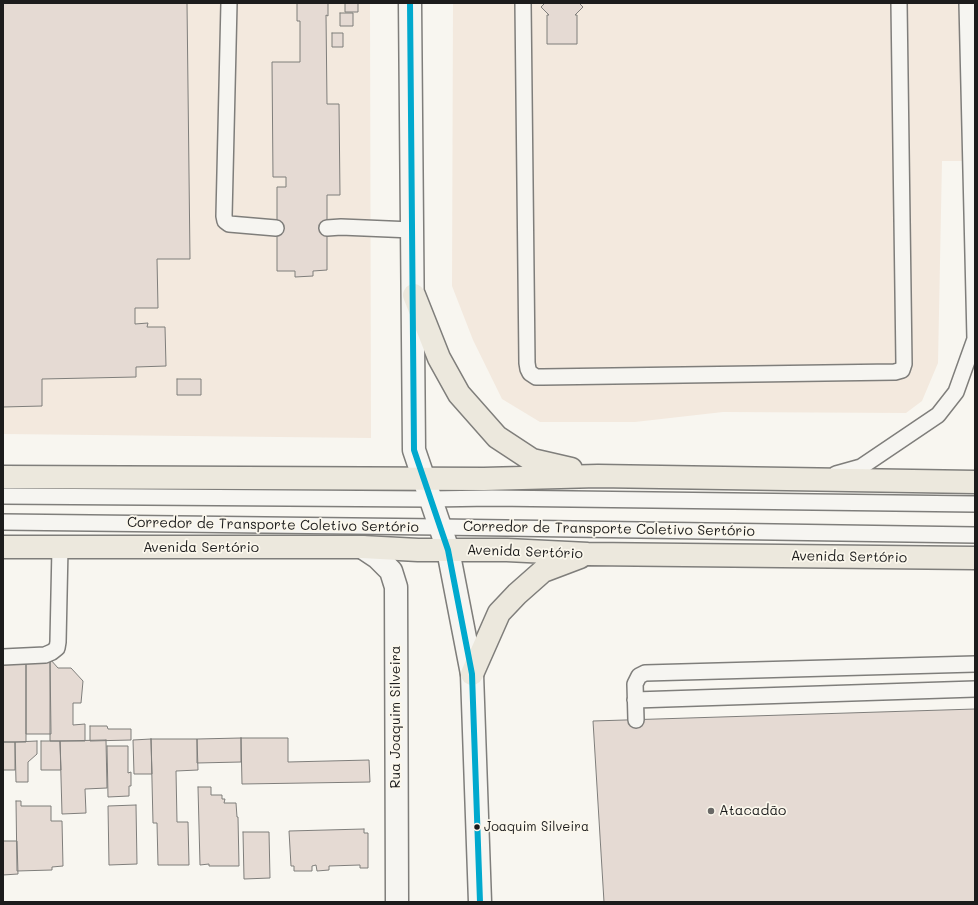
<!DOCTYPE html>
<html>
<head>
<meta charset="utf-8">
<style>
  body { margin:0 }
  #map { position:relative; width:978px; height:905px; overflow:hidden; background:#f8f6f0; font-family:Mali,sans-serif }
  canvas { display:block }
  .frame { position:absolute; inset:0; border:4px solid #1c1c1c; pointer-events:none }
</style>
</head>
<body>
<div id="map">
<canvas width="978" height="905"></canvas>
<div class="frame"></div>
</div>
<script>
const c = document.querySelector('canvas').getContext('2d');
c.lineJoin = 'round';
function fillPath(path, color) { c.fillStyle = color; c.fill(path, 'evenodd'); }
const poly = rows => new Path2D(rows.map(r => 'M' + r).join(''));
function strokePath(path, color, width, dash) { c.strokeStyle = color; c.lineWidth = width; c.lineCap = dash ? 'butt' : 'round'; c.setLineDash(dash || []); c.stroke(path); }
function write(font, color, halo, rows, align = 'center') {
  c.font = font + ' Mali,sans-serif'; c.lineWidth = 3.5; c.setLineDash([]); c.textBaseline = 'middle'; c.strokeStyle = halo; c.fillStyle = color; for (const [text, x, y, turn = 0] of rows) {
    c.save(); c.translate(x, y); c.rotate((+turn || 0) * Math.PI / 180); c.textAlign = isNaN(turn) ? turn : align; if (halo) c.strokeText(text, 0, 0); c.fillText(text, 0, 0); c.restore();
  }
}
const built = poly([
  [3,3,370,3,371,438,3,434],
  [453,3,975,3,975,161,942,161,938,363,922,401,906,413,723,412,635,422,540,422,502,399,473,340,452,286]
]);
const building = poly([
  [3,3,187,3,190,259,157,259,158,308,135,308,135,324,148,323,147,327,165,327,166,366,136,367,136,377,42,379,42,406,3,407,3,3],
  [297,3,328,3,328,16,326,15,327,104,339,104,340,195,327,195,327,270,313,271,313,276,295,277,295,271,277,271,277,187,286,187,286,177,273,177,272,62,300,62,300,21,297,21,297,3],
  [345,3,358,3,358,12,345,12,345,3],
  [545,3,579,3,583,7,575,15,577,15,577,44,547,44,547,15,549,15,541,7,545,3],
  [340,13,353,13,353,26,340,26,340,13],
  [332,33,343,33,343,47,332,47,332,33],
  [177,379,201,379,201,395,177,395,177,379],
  [3,658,26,658,26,742,3,742,3,658],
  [26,658,50,659,51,734,26,734,26,658],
  [50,659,58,668,71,668,83,681,81,703,73,703,73,725,85,724,85,741,50,741,50,659],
  [975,709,975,902,604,902,593,721,975,709],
  [90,726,107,726,108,729,131,729,131,740,90,741,90,726],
  [241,738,241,762,197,763,197,739,241,738],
  [241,738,288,738,288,762,369,760,370,782,242,784,241,738],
  [151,739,197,739,198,770,176,771,177,822,188,822,189,865,158,865,157,823,153,823,151,739],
  [151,739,152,774,134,774,133,740,151,739],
  [106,740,107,788,85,789,86,813,62,814,60,741,106,740],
  [37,741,37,754,28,762,28,782,16,782,15,742,37,741],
  [41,741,60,741,61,770,41,770,41,741],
  [3,742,15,742,15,770,3,770,3,742],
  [107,746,128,746,128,773,131,772,131,786,129,786,129,796,108,797,107,746],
  [198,787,211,787,211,795,222,795,222,799,225,799,224,803,236,803,237,817,238,817,239,866,209,866,209,864,200,865,198,787],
  [16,801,21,801,21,806,51,806,51,821,62,821,63,866,52,867,52,870,17,871,16,801],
  [136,805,137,864,109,865,108,806,136,805],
  [364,829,364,833,368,833,368,868,360,868,360,865,329,866,329,870,317,871,316,865,312,866,312,871,294,871,294,866,291,866,289,831,364,829],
  [243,832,269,832,270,878,244,879,243,832],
  [3,841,17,841,18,874,3,875,3,841]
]);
const lane = poly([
  [229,3,224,216,225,221,229,224,276,228],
  [523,3,527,363,528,369,530,373,536,377,543,377,895,372,902,370,904,364,899,3],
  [967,3,975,339],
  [327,228,341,227,412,230],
  [836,474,861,467,938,415,956,392,975,339],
  [3,496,430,499,492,498,975,504],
  [3,522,439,527,975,535],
  [3,657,45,655,52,652,57,648,58,642,60,548],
  [635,700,975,689],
  [636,720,635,684,639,676,645,673,975,664]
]);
const secondary = poly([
  [410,3,414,450,448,550,472,674,480,902],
  [362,547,377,557,391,571,396,587,397,902]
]);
const primary = poly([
  [414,295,439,358,459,394,497,437,532,460,571,469],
  [3,477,484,479,598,476,975,482],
  [3,547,362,547,418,550,507,550,588,554,975,558],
  [472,674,499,613,517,594,543,571,580,557]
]);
const bus1 = poly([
  [410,3,414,450,448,550,472,674,480,902]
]);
const markers = [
  [711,811,4,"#696866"],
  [477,827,3.5,"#1c1c1c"]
];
const busNames = [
  ["Joaquim Silveira",484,827]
];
const streetNames = [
  ["Corredor de Transporte Coletivo Sertório",273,525,1],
  ["Corredor de Transporte Coletivo Sertório",609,529,1],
  ["Avenida Sertório",201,548],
  ["Avenida Sertório",525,552,2],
  ["Avenida Sertório",849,557,1],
  ["Rua Joaquim Silveira",396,717,-90]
];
const poiNames = [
  ["Atacadão",719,811]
];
fillPath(built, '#f3e9de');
fillPath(building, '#e5dad3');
strokePath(building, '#7f7e7b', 1);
strokePath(lane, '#7f7e7b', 18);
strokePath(secondary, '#7f7e7b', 25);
strokePath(primary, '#7f7e7b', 25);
strokePath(lane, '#f6f5f1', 15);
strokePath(secondary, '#f6f5f1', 22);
strokePath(primary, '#ece8dd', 22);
strokePath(bus1, '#00a9ce', 6);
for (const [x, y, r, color] of markers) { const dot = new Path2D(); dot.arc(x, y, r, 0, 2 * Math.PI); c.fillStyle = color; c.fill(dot); strokePath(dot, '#fbf7ec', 1.5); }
write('13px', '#1c1c1c', '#fbf7ec', busNames, 'left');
write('14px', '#1c1c1c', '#fbf7ec', streetNames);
write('14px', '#1c1c1c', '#fbf7ec', poiNames, 'left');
</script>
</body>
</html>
